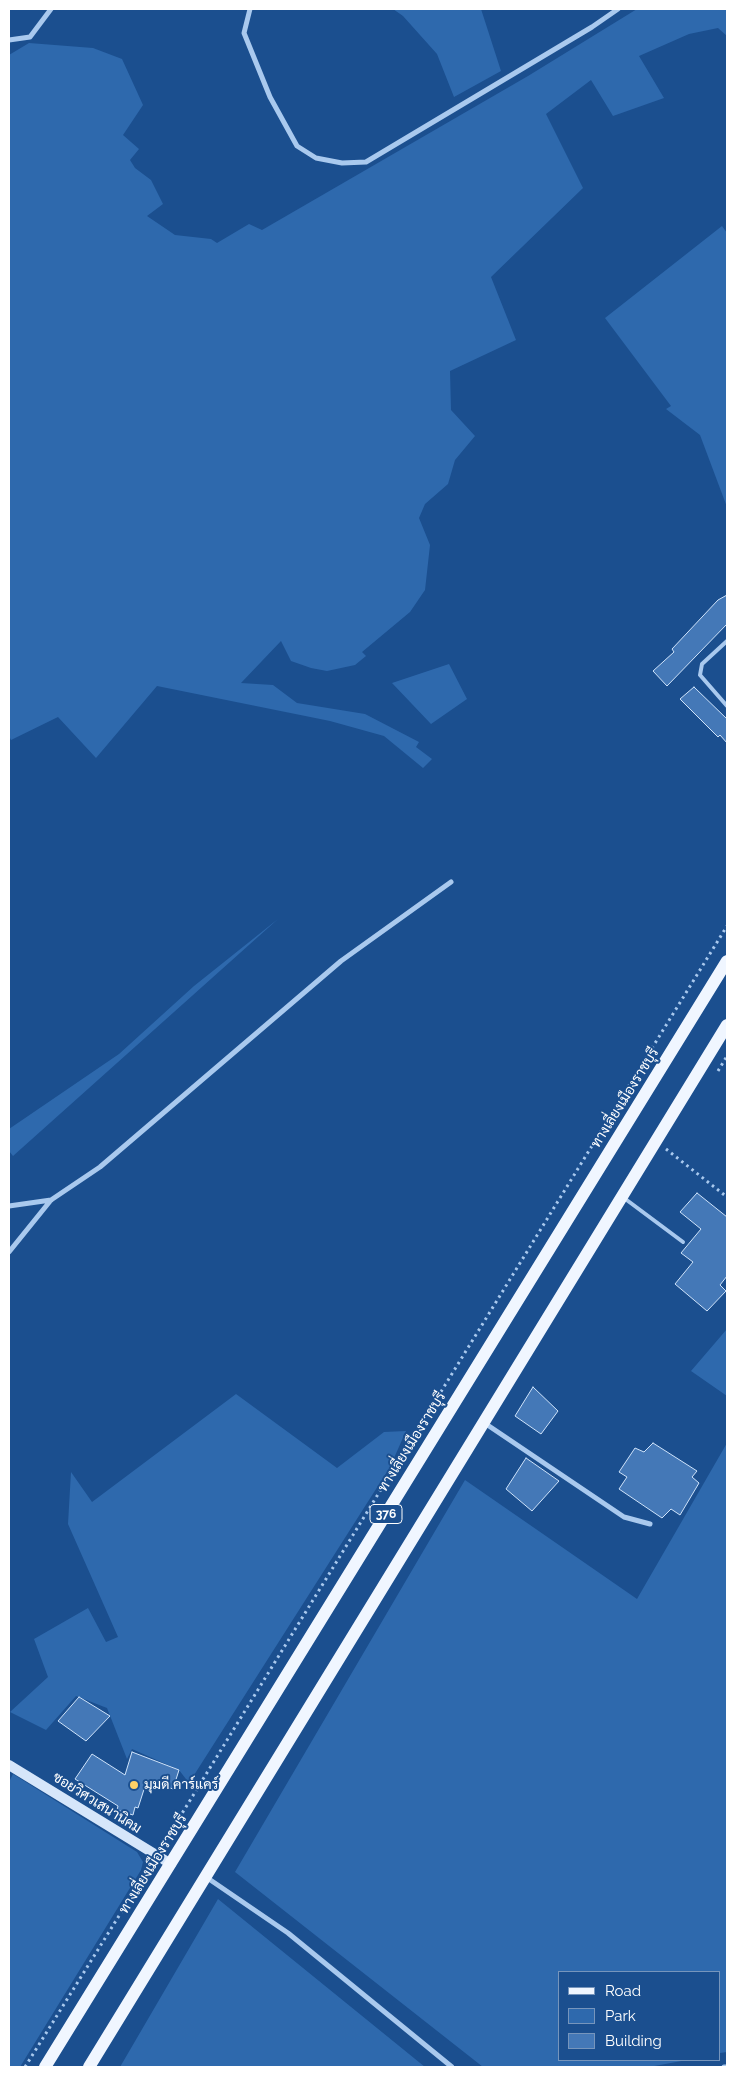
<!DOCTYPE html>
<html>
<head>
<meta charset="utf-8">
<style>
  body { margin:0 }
  #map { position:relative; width:736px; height:2076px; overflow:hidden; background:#1b4f8f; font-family:Raleway,sans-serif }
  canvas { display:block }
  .frame { position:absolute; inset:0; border:10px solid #fff; pointer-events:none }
  .legend { position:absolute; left:558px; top:1971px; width:162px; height:90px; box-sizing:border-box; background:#1b4f8f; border:1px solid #7695bc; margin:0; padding:6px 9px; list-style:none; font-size:15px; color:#fff }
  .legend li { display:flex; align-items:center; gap:10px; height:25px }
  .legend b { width:25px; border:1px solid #7695bc }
</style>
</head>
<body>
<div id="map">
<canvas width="736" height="2076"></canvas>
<div class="frame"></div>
<ul class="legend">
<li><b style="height:6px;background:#f0f6ff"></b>Road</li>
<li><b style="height:14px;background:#2e69ad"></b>Park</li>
<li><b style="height:14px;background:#4478b7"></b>Building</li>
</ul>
</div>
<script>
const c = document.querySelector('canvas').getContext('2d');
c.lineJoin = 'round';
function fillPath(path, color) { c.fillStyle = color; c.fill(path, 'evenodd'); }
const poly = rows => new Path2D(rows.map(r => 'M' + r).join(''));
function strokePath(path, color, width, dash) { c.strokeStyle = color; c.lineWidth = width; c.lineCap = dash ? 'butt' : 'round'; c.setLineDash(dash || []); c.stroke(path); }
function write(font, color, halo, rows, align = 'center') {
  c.font = font + ' Raleway,Sarabun,sans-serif'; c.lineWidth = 4; c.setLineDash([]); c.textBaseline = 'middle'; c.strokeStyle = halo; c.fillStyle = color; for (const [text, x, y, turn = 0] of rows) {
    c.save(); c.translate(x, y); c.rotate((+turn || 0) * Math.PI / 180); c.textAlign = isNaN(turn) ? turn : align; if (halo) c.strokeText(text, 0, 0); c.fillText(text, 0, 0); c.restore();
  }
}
const green = poly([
  [393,9,481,9,501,71,454,97,437,54,403,16],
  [637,9,727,9,727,36,718,28,689,34,639,56,664,98,613,116,591,80,546,114,583,188,491,277,516,340,450,371,451,410,475,436,455,460,448,484,425,504,419,518,430,545,425,590,410,612,362,652,366,656,355,665,327,671,311,668,291,661,281,641,241,683,273,685,297,703,365,714,419,742,416,747,432,759,423,768,384,736,330,721,157,686,96,758,58,717,11,740,9,736,9,55,29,43,93,48,122,59,143,105,123,135,139,149,130,160,135,168,151,180,163,204,147,216,175,235,211,239,217,243,249,224,262,230,528,76],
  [722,226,727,233,727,507,700,435,666,409,671,406,605,318],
  [449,664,467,699,431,724,392,683],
  [278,919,13,1156,9,1151,9,1129,119,1054,194,986],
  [727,1329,727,1396,691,1371],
  [236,1394,337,1468,384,1432,406,1431,390,1467,189,1783,179,1770,132,1749,127,1759,107,1708,76,1696,46,1730,10,1712,48,1677,34,1639,88,1608,106,1642,118,1637,68,1524,71,1472,92,1502],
  [727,1443,727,2052,720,2053,720,1972,560,1972,560,2060,687,2060,649,2067,483,2067,235,1872,465,1480,637,1599],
  [13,1774,137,1852,143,1862,141,1870,20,2067,9,2067,9,1782],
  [218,1899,425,2067,120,2067]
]);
const building = poly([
  [727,595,727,624,667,686,653,671,674,652,672,649,718,600,727,595],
  [694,687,727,719,727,743,720,735,718,737,680,699,694,687],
  [697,1193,727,1217,727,1276,720,1285,726,1291,707,1311,675,1284,693,1262,681,1253,701,1229,680,1212,697,1193],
  [533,1387,558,1411,541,1434,515,1416,533,1387],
  [653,1443,697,1471,692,1477,699,1483,680,1515,671,1509,662,1518,619,1489,627,1477,619,1472,635,1448,644,1452,653,1443],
  [526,1458,559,1481,532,1511,506,1489,526,1458],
  [79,1697,110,1716,86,1741,58,1721,79,1697],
  [132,1752,179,1770,173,1789,147,1780,138,1808,135,1807,133,1815,117,1810,118,1806,75,1779,92,1754,125,1775,132,1752]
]);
const path = poly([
  [718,1071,727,1056],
  [666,1149,727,1197],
  [162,1846,727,926],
  [25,2067,150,1866]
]);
const lane = poly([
  [727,641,702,664,700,675,727,706],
  [624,1198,683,1242]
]);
const street = poly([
  [250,9,244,33,270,97,297,146,316,158,342,163,366,162,592,27,618,9],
  [9,40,30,37,51,9],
  [9,1206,51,1200],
  [9,1252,51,1200,100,1167,341,961,451,882],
  [483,1422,624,1517,650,1524],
  [206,1877,288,1933,452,2067],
  [724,2067,727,2067]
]);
const secondary = poly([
  [9,1765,171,1864]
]);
const primary = poly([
  [45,2067,727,961],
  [89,2067,727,1025]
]);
const markers = [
  [134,1785,5,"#ffd166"]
];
const shields = [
  [386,1514,32]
];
const shieldNames = [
  ["376",386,1514]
];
const streetNames = [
  ["ทางเลี่ยงเมืองราชบุรี",625,1098,-58],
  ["ทางเลี่ยงเมืองราชบุรี",412,1442,-58],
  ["ซอยวิศวเสนานิคม",97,1803,32],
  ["ทางเลี่ยงเมืองราชบุรี",153,1864,-58]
];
const poiNames = [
  ["มุมดี คาร์แคร์",144,1785]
];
fillPath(green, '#2e69ad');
fillPath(building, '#4478b7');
strokePath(building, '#cfe3fa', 1);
strokePath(path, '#a9c9ee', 3, [2.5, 4]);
strokePath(lane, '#a9c9ee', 4);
strokePath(street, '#a9c9ee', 5);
strokePath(secondary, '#d6e6fa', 10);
strokePath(primary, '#f0f6ff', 12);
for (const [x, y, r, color] of markers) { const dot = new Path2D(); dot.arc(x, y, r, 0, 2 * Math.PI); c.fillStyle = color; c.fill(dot); strokePath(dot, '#1b4f8f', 2); }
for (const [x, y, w] of shields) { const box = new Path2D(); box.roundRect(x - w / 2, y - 9.5, w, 19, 4); c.fillStyle = '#1b4f8f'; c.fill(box); strokePath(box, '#fff', 1); }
write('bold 12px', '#fff', null, shieldNames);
write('14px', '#fff', '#1b4f8f', streetNames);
write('14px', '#fff', '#1b4f8f', poiNames, 'left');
</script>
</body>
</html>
